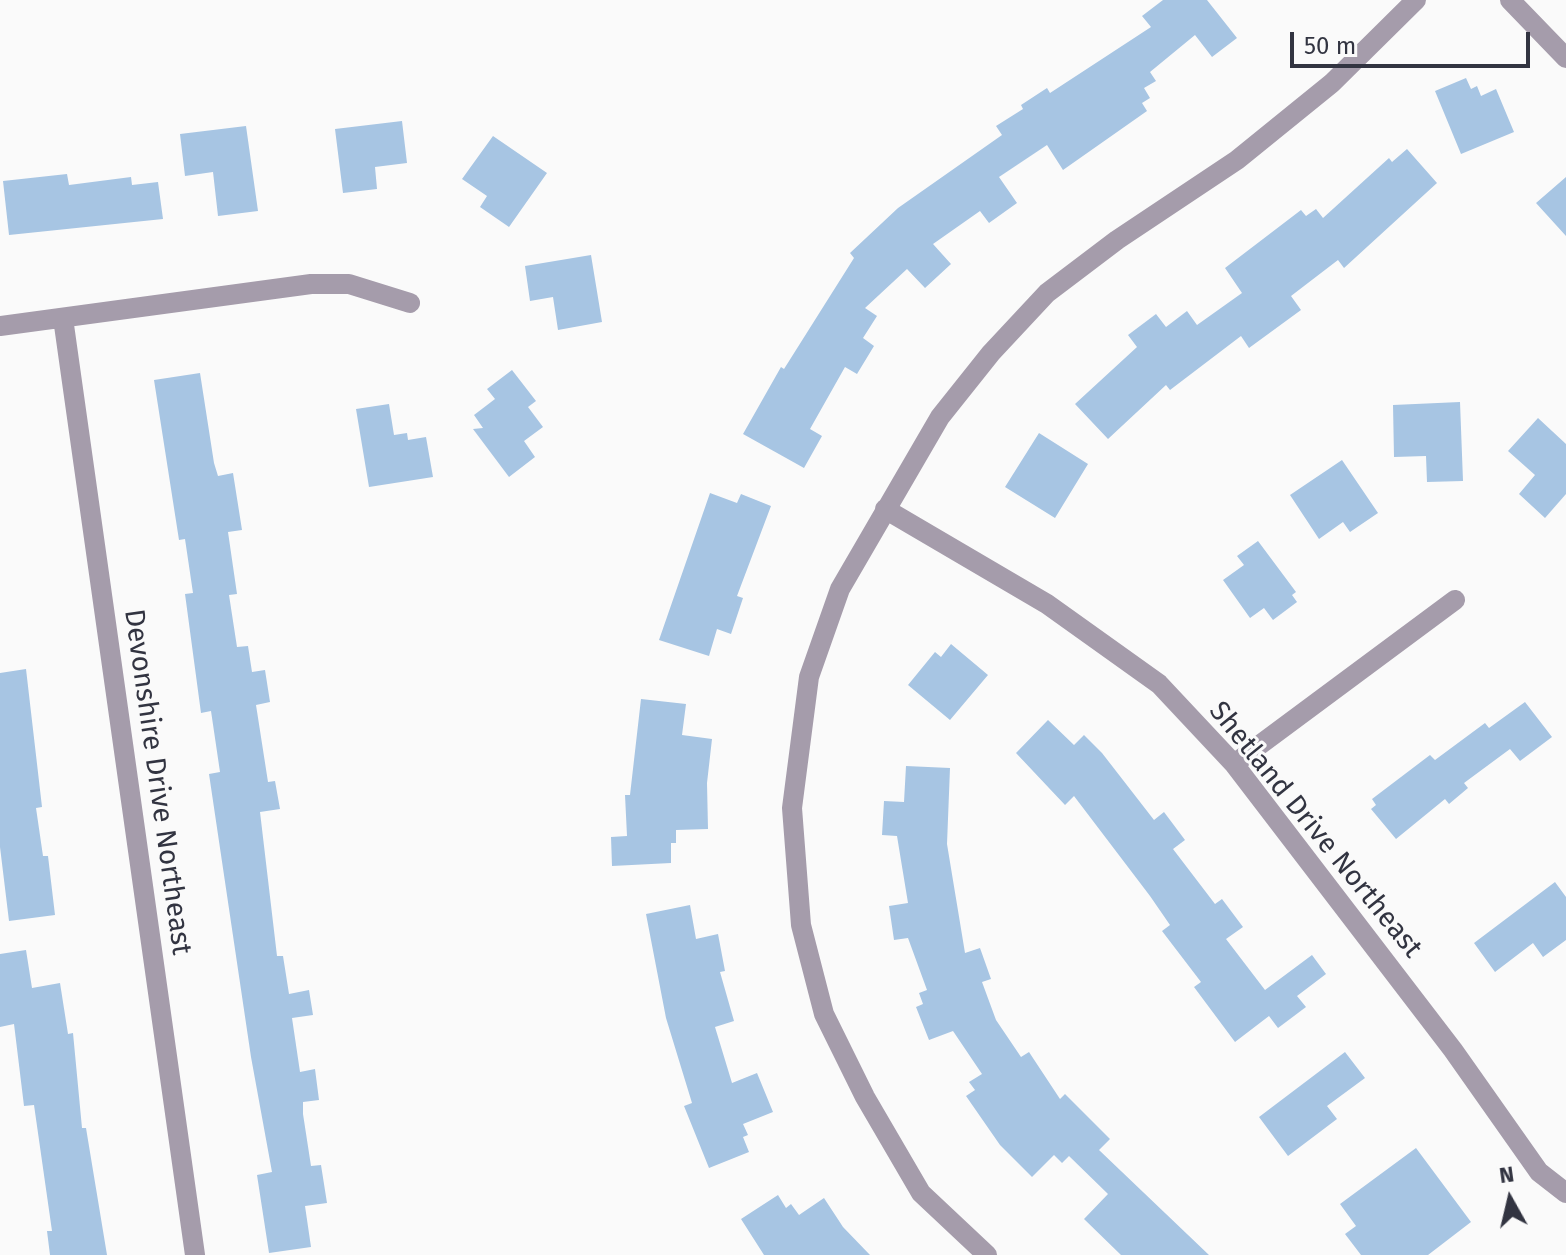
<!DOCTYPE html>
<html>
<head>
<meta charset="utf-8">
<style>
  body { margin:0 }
  #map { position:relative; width:1566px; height:1255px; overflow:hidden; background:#fafafa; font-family:"Fira Sans",sans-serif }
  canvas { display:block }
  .north { position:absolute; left:1470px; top:1159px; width:80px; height:80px; -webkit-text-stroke:6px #fafafa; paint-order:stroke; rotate:352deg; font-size:22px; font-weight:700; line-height:32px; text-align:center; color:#323441 }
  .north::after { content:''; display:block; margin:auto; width:28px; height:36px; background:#323441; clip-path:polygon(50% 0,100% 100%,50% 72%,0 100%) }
  .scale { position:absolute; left:1290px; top:32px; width:240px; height:36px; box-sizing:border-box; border:4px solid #323441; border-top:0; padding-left:10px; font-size:24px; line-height:28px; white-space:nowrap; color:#323441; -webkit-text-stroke:6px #fafafa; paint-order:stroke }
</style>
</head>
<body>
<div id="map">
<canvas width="1566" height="1255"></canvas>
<div class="north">N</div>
<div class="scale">50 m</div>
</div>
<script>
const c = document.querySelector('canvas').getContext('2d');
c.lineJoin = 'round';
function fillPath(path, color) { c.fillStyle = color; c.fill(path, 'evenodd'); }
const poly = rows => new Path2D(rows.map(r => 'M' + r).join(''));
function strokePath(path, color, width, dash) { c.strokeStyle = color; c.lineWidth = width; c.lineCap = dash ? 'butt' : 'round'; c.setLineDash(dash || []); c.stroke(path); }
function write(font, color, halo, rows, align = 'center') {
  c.font = font + ' "Fira Sans",sans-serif'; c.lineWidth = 6; c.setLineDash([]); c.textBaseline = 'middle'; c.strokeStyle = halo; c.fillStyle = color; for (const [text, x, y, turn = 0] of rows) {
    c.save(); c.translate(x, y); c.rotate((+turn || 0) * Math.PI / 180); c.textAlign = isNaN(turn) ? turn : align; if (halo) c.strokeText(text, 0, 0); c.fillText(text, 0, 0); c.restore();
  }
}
const building = poly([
  [1163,0,1207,0,1237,38,1212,57,1195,35,1150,72,1156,81,1144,88,1150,98,1142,103,1147,111,1063,170,1047,145,999,177,1017,203,989,223,980,211,933,244,951,264,925,288,907,269,865,308,877,316,863,338,874,346,857,374,845,367,810,429,822,436,804,468,743,434,781,367,784,369,854,258,850,253,898,208,1002,135,996,126,1023,109,1021,105,1047,88,1050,93,1151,27,1142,16],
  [1466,78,1471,89,1477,86,1481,96,1496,89,1514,132,1461,154,1435,91],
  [402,121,407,163,375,167,377,189,343,193,335,129],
  [246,126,258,211,218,216,213,172,185,176,180,134],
  [493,136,547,173,509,227,480,207,487,196,462,179],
  [1407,149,1437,183,1344,268,1338,260,1291,296,1301,310,1249,348,1241,336,1170,390,1166,385,1108,439,1075,404,1137,347,1128,335,1156,314,1166,327,1187,311,1197,325,1242,293,1225,268,1301,210,1306,216,1316,209,1323,218,1389,158,1392,162],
  [67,174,69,185,131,177,132,185,158,182,163,219,9,235,3,181],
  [1566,177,1566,236,1536,203],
  [591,255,602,322,558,330,553,297,530,301,525,266],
  [512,370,536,401,528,407,543,427,524,441,535,457,509,477,473,429,483,428,474,415,495,399,487,389],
  [200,373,214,463,218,476,233,473,242,530,228,532,237,594,229,595,237,647,248,646,252,672,265,670,270,702,256,705,268,782,275,781,280,809,260,812,277,956,283,956,289,994,309,990,313,1015,292,1018,300,1072,315,1069,319,1100,303,1102,303,1114,311,1166,321,1165,327,1203,305,1206,311,1247,269,1253,257,1175,272,1172,251,1057,209,774,220,772,211,711,201,713,185,594,193,593,185,539,179,540,154,380],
  [1460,402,1463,481,1427,482,1426,456,1394,457,1393,405],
  [389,404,394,435,407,433,408,440,426,437,433,477,369,487,356,409],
  [1538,418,1566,444,1566,494,1545,518,1519,494,1535,475,1508,451],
  [1039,433,1088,464,1055,518,1005,487],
  [1342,460,1378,513,1350,532,1343,522,1319,539,1290,495],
  [710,493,737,503,741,494,771,506,737,596,743,598,731,634,717,629,709,656,659,640],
  [1258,541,1296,592,1292,595,1297,602,1273,620,1264,608,1250,618,1223,580,1244,565,1237,556],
  [951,644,988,675,950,720,908,685,935,652,941,657],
  [26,669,42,807,36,808,43,856,48,856,55,915,9,921,0,847,0,673],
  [641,699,686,704,682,735,712,739,707,783,708,829,676,830,676,843,671,843,671,863,612,866,611,837,627,836,625,795,630,795],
  [1525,702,1552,737,1520,761,1510,749,1464,783,1468,788,1449,804,1445,799,1396,839,1371,809,1376,805,1372,799,1430,755,1435,760,1485,723,1489,728],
  [1048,720,1074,745,1084,735,1102,753,1154,820,1164,812,1185,840,1173,849,1215,904,1222,899,1243,927,1226,939,1265,990,1312,955,1326,974,1297,996,1306,1007,1278,1028,1269,1016,1235,1042,1194,987,1201,982,1162,931,1170,925,1150,896,1074,796,1065,805,1016,753],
  [906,766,950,768,947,844,965,953,980,948,991,979,982,982,996,1020,1021,1057,1029,1052,1060,1099,1065,1094,1110,1139,1099,1150,1209,1255,1121,1255,1084,1219,1108,1194,1069,1156,1062,1163,1054,1155,1032,1177,1000,1145,966,1096,975,1090,969,1082,982,1074,953,1031,929,1040,916,1007,923,1004,919,993,927,990,908,938,894,940,889,906,908,903,897,836,882,835,884,801,904,802],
  [1555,882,1566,897,1566,940,1543,957,1533,943,1495,972,1474,943],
  [690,905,696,939,718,934,725,971,720,972,734,1021,715,1027,732,1083,757,1073,773,1112,743,1124,748,1135,743,1137,749,1152,709,1168,684,1106,692,1103,666,1018,646,914],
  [26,950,32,988,60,983,68,1034,73,1033,82,1128,86,1128,107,1255,50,1255,47,1231,52,1231,34,1105,24,1106,14,1024,0,1027,0,954],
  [1345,1052,1365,1078,1327,1106,1337,1119,1288,1156,1259,1117],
  [1416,1148,1471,1222,1428,1255,1361,1255,1345,1234,1356,1226,1340,1204],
  [778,1195,786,1208,791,1204,799,1215,824,1198,843,1227,870,1255,764,1255,741,1219]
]);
const street = poly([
  [1510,0,1566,58],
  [63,318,195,1255],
  [0,326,311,284,349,284,410,303],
  [885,509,1047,604,1159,684,1234,764,1453,1050,1539,1172,1566,1193],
  [1234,764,1455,600],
  [987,1255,921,1193,865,1097,824,1014,801,925,792,808,809,677,840,589,940,417,991,353,1047,293,1117,240,1237,160,1332,83,1416,0]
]);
const streetNames = [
  ["Devonshire Drive Northeast",157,782,82],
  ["Shetland Drive Northeast",1315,830,51]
];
fillPath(building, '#a7c5e3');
strokePath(street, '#a59cab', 20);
write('28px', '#323441', '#fafafa', streetNames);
</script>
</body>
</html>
